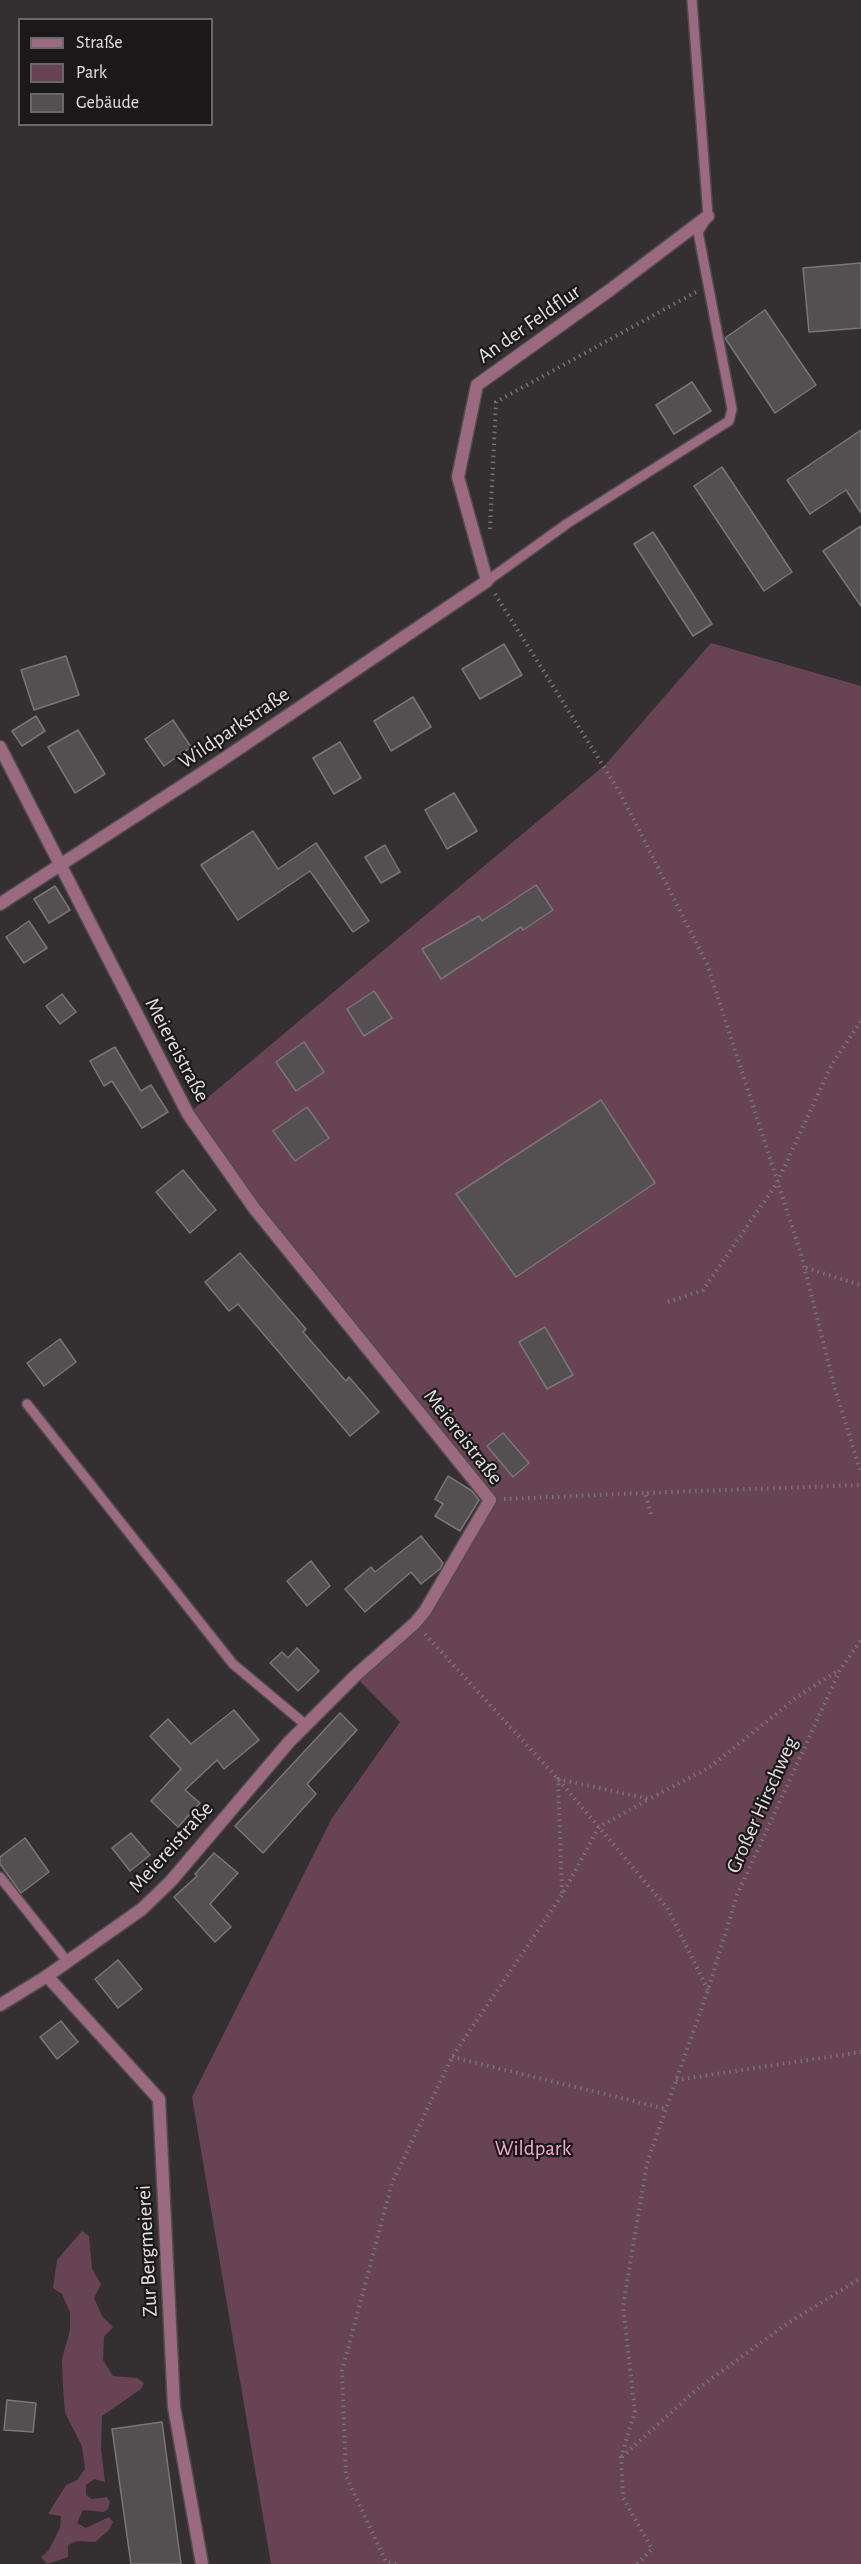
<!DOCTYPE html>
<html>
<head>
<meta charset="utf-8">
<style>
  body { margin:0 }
  #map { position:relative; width:861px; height:2564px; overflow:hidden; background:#343031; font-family:"Alegreya Sans",sans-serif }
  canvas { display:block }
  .legend { position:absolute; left:18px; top:18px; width:195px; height:108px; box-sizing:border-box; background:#1a1819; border:2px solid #6b6869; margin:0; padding:8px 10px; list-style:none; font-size:18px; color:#e4e1e2 }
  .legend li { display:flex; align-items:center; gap:12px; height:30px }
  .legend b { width:30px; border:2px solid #6b6869 }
</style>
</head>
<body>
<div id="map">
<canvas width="861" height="2564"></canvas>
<ul class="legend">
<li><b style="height:8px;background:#9b6a80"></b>Straße</li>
<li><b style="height:16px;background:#684354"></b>Park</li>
<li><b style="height:16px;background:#544f51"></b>Gebäude</li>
</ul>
</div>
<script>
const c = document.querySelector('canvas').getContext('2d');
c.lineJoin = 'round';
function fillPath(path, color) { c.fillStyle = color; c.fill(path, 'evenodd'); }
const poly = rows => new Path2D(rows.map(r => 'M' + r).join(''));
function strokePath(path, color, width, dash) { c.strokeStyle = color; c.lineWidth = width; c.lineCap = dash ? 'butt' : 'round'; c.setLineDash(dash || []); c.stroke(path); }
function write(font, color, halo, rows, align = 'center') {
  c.font = font + ' "Alegreya Sans",sans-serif'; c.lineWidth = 4.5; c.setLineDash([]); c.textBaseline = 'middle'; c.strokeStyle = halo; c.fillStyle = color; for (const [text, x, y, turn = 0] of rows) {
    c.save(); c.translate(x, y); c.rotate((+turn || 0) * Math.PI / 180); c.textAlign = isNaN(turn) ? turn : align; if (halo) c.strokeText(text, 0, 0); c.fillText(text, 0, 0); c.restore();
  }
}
const green = poly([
  [711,643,861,686,861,2564,271,2564,192,2097,332,1818,400,1722,355,1676,415,1623,489,1500,188,1114,606,764],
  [82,2231,89,2236,92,2269,101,2284,94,2298,102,2316,113,2327,104,2337,103,2360,113,2376,137,2378,144,2383,141,2389,102,2416,101,2449,105,2482,94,2479,86,2485,86,2495,92,2499,107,2497,110,2502,108,2509,104,2512,83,2510,77,2523,86,2528,109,2517,113,2522,109,2530,95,2542,77,2541,68,2545,68,2557,47,2564,41,2557,49,2550,60,2528,61,2516,48,2514,66,2485,77,2480,85,2469,82,2446,65,2413,63,2387,62,2359,70,2330,70,2312,62,2294,53,2288,57,2260]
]);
const building = poly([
  [861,263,861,328,809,332,803,268,861,263],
  [765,310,816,385,775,413,725,338,765,310],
  [692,382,711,411,674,434,656,405,692,382],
  [861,430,861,513,846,490,810,514,787,480,861,430],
  [722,467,792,572,764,591,694,486,722,467],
  [861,526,861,606,823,551,861,526],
  [653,532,712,624,693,636,634,544,653,532],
  [504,644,522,675,480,699,462,669,504,644],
  [66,656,79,695,34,710,21,670,66,656],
  [413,697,431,727,391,751,374,721,413,697],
  [36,716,45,731,22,746,12,731,36,716],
  [173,720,191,747,164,766,145,739,173,720],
  [78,730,105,774,75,793,48,747,78,730],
  [340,742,361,778,334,794,313,758,340,742],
  [454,793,477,831,447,849,425,810,454,793],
  [253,831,278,869,316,843,369,921,353,932,310,871,238,920,201,865,253,831],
  [385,845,400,872,381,883,365,857,385,845],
  [536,885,553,910,523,930,521,927,441,979,422,949,479,916,482,921,536,885],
  [55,886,70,910,49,923,34,899,55,886],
  [29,921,47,948,24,963,6,937,29,921],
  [374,991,392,1018,364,1036,347,1009,374,991],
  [62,994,76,1012,60,1024,46,1006,62,994],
  [304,1042,324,1072,296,1091,276,1062,304,1042],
  [115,1047,141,1091,151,1085,168,1112,142,1128,112,1081,104,1086,90,1061,115,1047],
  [601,1100,655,1183,516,1277,456,1194,601,1100],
  [307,1107,329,1138,295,1161,273,1131,307,1107],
  [183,1170,216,1210,190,1233,156,1192,183,1170],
  [240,1253,306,1329,303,1332,346,1381,349,1377,379,1412,350,1436,238,1304,229,1311,205,1282,240,1253],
  [545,1327,573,1375,547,1389,519,1342,545,1327],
  [60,1339,76,1362,44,1386,27,1363,60,1339],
  [503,1433,529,1463,513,1477,487,1446,503,1433],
  [448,1476,472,1491,479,1500,460,1531,435,1516,443,1504,435,1499,448,1476],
  [421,1536,443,1563,440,1569,421,1584,411,1572,365,1612,345,1589,371,1567,375,1572,421,1536],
  [311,1561,330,1586,307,1606,287,1581,311,1561],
  [297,1648,319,1671,298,1691,270,1663,282,1652,288,1658,297,1648],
  [234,1710,259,1740,224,1769,217,1760,185,1790,200,1803,178,1827,151,1801,181,1769,150,1736,168,1719,191,1744,234,1710],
  [340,1713,357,1730,307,1784,316,1794,263,1853,235,1826,340,1713],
  [131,1833,150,1855,130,1871,112,1848,131,1833],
  [25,1838,49,1872,21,1893,0,1864,0,1857,25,1838],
  [214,1853,238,1873,210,1904,231,1927,215,1942,174,1897,197,1876,195,1874,214,1853],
  [118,1960,142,1989,118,2008,95,1979,118,1960],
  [61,2021,78,2042,57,2059,40,2037,61,2021],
  [7,2400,36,2403,33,2432,4,2430,7,2400],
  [162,2422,181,2564,131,2564,112,2429,162,2422]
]);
const path = poly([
  [490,529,496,402,696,292],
  [495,594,619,791,707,964,801,1254,835,1389,861,1473],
  [806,1268,861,1285],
  [668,1302,703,1290,777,1183,832,1064,861,1021],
  [504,1499,645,1493],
  [651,1514,645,1493,861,1485],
  [425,1634,558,1779,668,1909,708,1990],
  [562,1893,558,1779,649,1799,710,1767,797,1697,839,1670],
  [452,2057,666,2109],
  [676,2080,861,2052],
  [622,2457,696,2390,785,2325,861,2278],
  [396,2564,386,2562,346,2476,342,2371,392,2183,452,2057,562,1895,599,1827,649,1799],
  [637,2564,652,2549,623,2498,621,2457,635,2412,623,2306,647,2163,708,1990,737,1895,840,1670,861,1640]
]);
const service = poly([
  [487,581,568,523,729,421,732,409,698,232,708,216,692,0],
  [27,1404,233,1664,306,1725],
  [0,1877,67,1961]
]);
const minor = poly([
  [0,747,188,1114,254,1208,490,1500,425,1611,415,1623,355,1676,289,1742,171,1881,142,1909,47,1976,0,2005],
  [0,904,219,762,487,581,458,477,477,385,610,290,708,216],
  [47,1976,159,2099,174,2407,202,2564]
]);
const streetNames = [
  ["An der Feldflur",529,324,-35],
  ["Wildparkstraße",234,728,-34],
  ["Meiereistraße",177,1050,62],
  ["Meiereistraße",463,1437,52],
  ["Großer Hirschweg",762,1805,-66],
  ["Meiereistraße",171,1847,-48],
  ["Zur Bergmeierei",147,2251,-93]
];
const parkNames = [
  ["Wildpark",533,2149]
];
fillPath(green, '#684354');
fillPath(building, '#544f51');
strokePath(building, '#7a7577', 1.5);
strokePath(service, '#504c4d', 12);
strokePath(minor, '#504c4d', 15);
strokePath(path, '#787475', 4, [1.5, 4.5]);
strokePath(service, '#9b6a80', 9);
strokePath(minor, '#9b6a80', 12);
write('21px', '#e4e1e2', '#1a1819', streetNames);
write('21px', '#f8acce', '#1a1819', parkNames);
</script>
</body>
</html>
